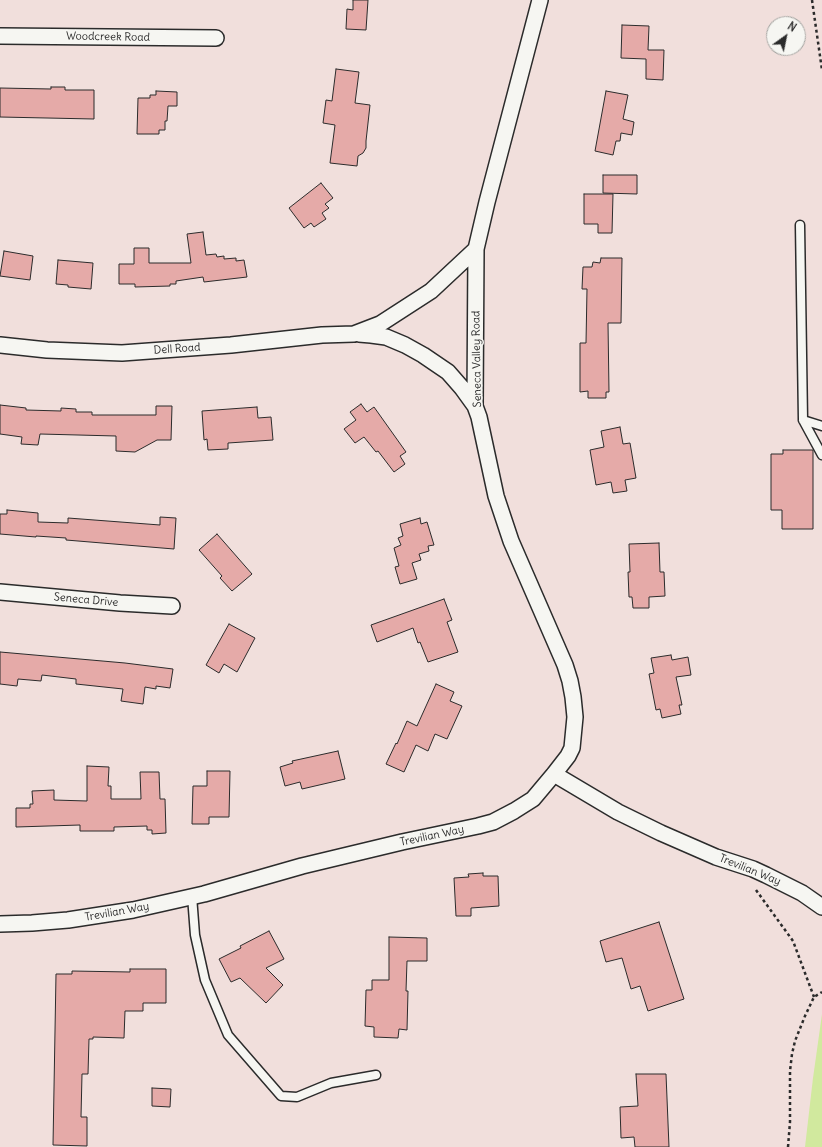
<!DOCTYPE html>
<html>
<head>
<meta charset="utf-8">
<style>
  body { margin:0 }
  #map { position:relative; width:822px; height:1147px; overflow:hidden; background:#f1dfdc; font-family:Delius,sans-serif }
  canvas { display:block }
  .north { position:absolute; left:766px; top:16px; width:40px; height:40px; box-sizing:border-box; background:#f6f6f2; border:1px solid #a5a5a2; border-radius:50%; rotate:33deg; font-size:11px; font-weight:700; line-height:16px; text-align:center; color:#2b2b2b }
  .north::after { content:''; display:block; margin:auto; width:14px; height:18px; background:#2b2b2b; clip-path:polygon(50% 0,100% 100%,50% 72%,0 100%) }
</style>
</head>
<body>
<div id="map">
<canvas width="822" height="1147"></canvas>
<div class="north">N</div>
</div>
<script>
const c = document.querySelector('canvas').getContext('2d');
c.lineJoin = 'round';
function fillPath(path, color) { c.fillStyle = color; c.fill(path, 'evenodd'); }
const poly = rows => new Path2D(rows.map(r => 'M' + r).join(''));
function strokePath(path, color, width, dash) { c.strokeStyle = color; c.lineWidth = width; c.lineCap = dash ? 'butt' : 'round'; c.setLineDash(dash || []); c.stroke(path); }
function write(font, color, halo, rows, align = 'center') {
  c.font = font + ' Delius,sans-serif'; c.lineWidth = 3; c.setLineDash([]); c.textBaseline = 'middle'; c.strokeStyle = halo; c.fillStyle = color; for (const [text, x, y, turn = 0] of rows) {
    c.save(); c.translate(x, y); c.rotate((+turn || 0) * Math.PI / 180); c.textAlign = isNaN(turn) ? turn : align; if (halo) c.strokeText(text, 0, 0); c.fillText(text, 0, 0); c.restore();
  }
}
const green = poly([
  [822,1014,822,1147,805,1147,813,1078]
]);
const building = poly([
  [353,0,368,0,366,30,346,29,347,9,353,10,353,0],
  [622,25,649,26,648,50,664,50,663,80,646,79,646,59,621,58,622,25],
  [336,69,359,72,355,103,370,105,366,141,366,148,363,153,358,156,357,166,330,163,335,125,323,123,326,100,332,101,336,69],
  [51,87,65,87,65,90,94,90,94,119,0,117,0,88,51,89,51,87],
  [156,91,177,92,177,106,168,106,167,121,165,121,165,130,159,130,159,134,137,134,138,98,150,98,150,95,156,95,156,91],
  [606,91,628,95,623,119,634,122,632,135,621,133,620,141,616,141,613,155,595,151,606,91],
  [603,175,637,175,637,194,603,193,603,175],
  [321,183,333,198,325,204,329,208,322,213,326,219,314,227,311,223,304,228,289,208,321,183],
  [584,194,613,194,612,233,598,233,598,224,584,224,584,194],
  [203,232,206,255,216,254,217,257,224,256,224,259,236,258,236,261,244,260,247,277,204,282,203,277,176,281,176,284,170,284,170,286,135,287,135,284,119,284,119,264,134,264,134,248,149,248,149,263,191,263,187,234,203,232],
  [4,251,33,256,30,280,0,276,4,251],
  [601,258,622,258,621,323,608,323,609,392,606,392,606,398,588,398,588,391,580,392,580,343,586,343,587,289,582,289,583,267,592,267,593,262,600,263,601,258],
  [58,260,93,263,91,289,68,287,68,285,56,284,58,260],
  [361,404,367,412,374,407,406,452,400,456,405,464,394,472,378,451,376,452,364,437,355,443,344,429,356,420,350,412,361,404],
  [0,405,26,408,26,410,61,411,61,408,76,409,76,412,92,412,92,415,156,415,156,406,172,406,171,440,157,440,135,452,116,451,116,436,40,434,38,445,21,444,22,437,0,434,0,405],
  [257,407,258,418,271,417,273,440,228,443,228,449,208,450,207,439,204,440,202,411,257,407],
  [620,427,623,444,630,443,636,478,625,480,627,491,613,493,611,482,596,485,590,450,604,447,601,431,620,427],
  [783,450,813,450,813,529,782,529,782,510,771,510,771,454,783,454,783,450],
  [7,510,38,513,38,522,68,523,68,518,160,525,160,517,176,518,174,549,66,540,66,538,36,536,36,537,0,534,0,514,7,514,7,510],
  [420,518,421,524,427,522,434,545,428,546,429,551,419,554,421,560,412,563,417,579,400,584,395,567,399,566,394,548,401,545,398,538,403,536,400,524,420,518],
  [217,534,252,574,232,591,220,578,222,576,199,550,217,534],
  [659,543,660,572,664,572,665,596,649,597,649,608,633,608,632,597,629,597,628,572,630,572,629,544,659,543],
  [444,599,452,620,447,622,458,652,428,662,420,642,418,643,413,628,377,642,371,625,444,599],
  [229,624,255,638,237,672,224,664,219,673,206,665,229,624],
  [0,652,125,663,173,669,170,688,156,686,156,689,145,687,143,704,121,701,123,689,76,684,76,679,42,675,41,681,18,679,17,686,0,684,0,652],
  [671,655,672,660,688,657,691,675,676,677,682,705,679,705,681,714,662,718,660,709,656,710,649,674,654,673,651,658,671,655],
  [436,684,454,692,450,701,462,706,447,739,435,734,428,751,416,745,404,772,386,764,396,743,397,744,407,721,417,726,436,684],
  [338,751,345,779,302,789,300,782,285,786,280,767,293,763,292,761,338,751],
  [87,766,109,767,108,786,111,786,111,799,141,799,140,772,159,772,160,799,165,799,166,833,152,834,152,830,147,830,147,826,114,827,114,831,80,831,80,825,16,827,16,808,30,808,30,804,33,804,32,791,54,790,54,800,87,801,87,766],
  [207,771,230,771,229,817,209,817,209,824,192,824,193,786,207,786,207,771],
  [483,873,483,876,498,876,499,906,471,908,471,916,456,916,454,878,469,877,468,874,483,873],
  [659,922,684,999,648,1011,640,986,631,989,622,958,606,962,600,941,659,922],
  [269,931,284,959,266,968,283,985,266,1003,240,978,231,982,219,959,241,948,240,946,269,931],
  [389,937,427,938,427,961,407,961,406,991,408,991,407,1030,399,1029,398,1038,374,1037,374,1027,365,1026,366,990,372,990,372,980,389,980,389,937],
  [130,969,166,969,166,1003,143,1003,143,1011,125,1011,124,1038,93,1037,93,1039,89,1039,88,1074,82,1074,81,1117,87,1117,87,1146,53,1145,56,974,72,974,72,971,130,972,130,969],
  [636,1074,666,1074,669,1147,635,1147,634,1137,621,1138,620,1107,638,1106,636,1074],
  [152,1088,171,1089,170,1107,152,1106,152,1088]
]);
const path = poly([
  [812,0,822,70],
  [756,890,793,941,814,997],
  [788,1147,790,1122,790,1071,792,1054,795,1041,805,1016,814,997,822,992]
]);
const service = poly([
  [800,225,803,420,822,455],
  [803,420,822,426],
  [192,896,195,935,205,980,228,1035,281,1096,297,1097,331,1083,376,1075]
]);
const minor = poly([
  [0,36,216,38],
  [359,334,371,335,386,337,405,345,423,355,448,372,462,388,475,406],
  [0,345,47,350,122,353,231,345,322,335,354,334,380,324,431,291,476,249],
  [0,592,120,603,172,606],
  [554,774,618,812,661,833,716,857,753,869,766,875,802,893,822,907],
  [0,924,32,923,68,920,133,910,204,894,302,866,402,842,478,826,493,822,514,811,533,799,554,774,568,756,572,748,575,717,573,697,570,681,565,665,511,541,496,496,479,417,475,406,476,249,487,202,540,0]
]);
const streetNames = [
  ["Woodcreek Road",108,37,1],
  ["Dell Road",177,349,-4],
  ["Seneca Valley Road",477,359,-91],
  ["Seneca Drive",86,600,5],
  ["Trevilian Way",432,836,-12],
  ["Trevilian Way",750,870,22],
  ["Trevilian Way",117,912,-10]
];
fillPath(green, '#d1e99e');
fillPath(building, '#e5aaa8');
strokePath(building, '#2b2b2b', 1);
strokePath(service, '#2b2b2b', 11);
strokePath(minor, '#2b2b2b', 18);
strokePath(path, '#2b2b2b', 2.5, [3, 3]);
strokePath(service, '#f6f6f2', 8);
strokePath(minor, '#f6f6f2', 15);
write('11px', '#2b2b2b', '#f6f6f2', streetNames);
</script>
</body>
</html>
